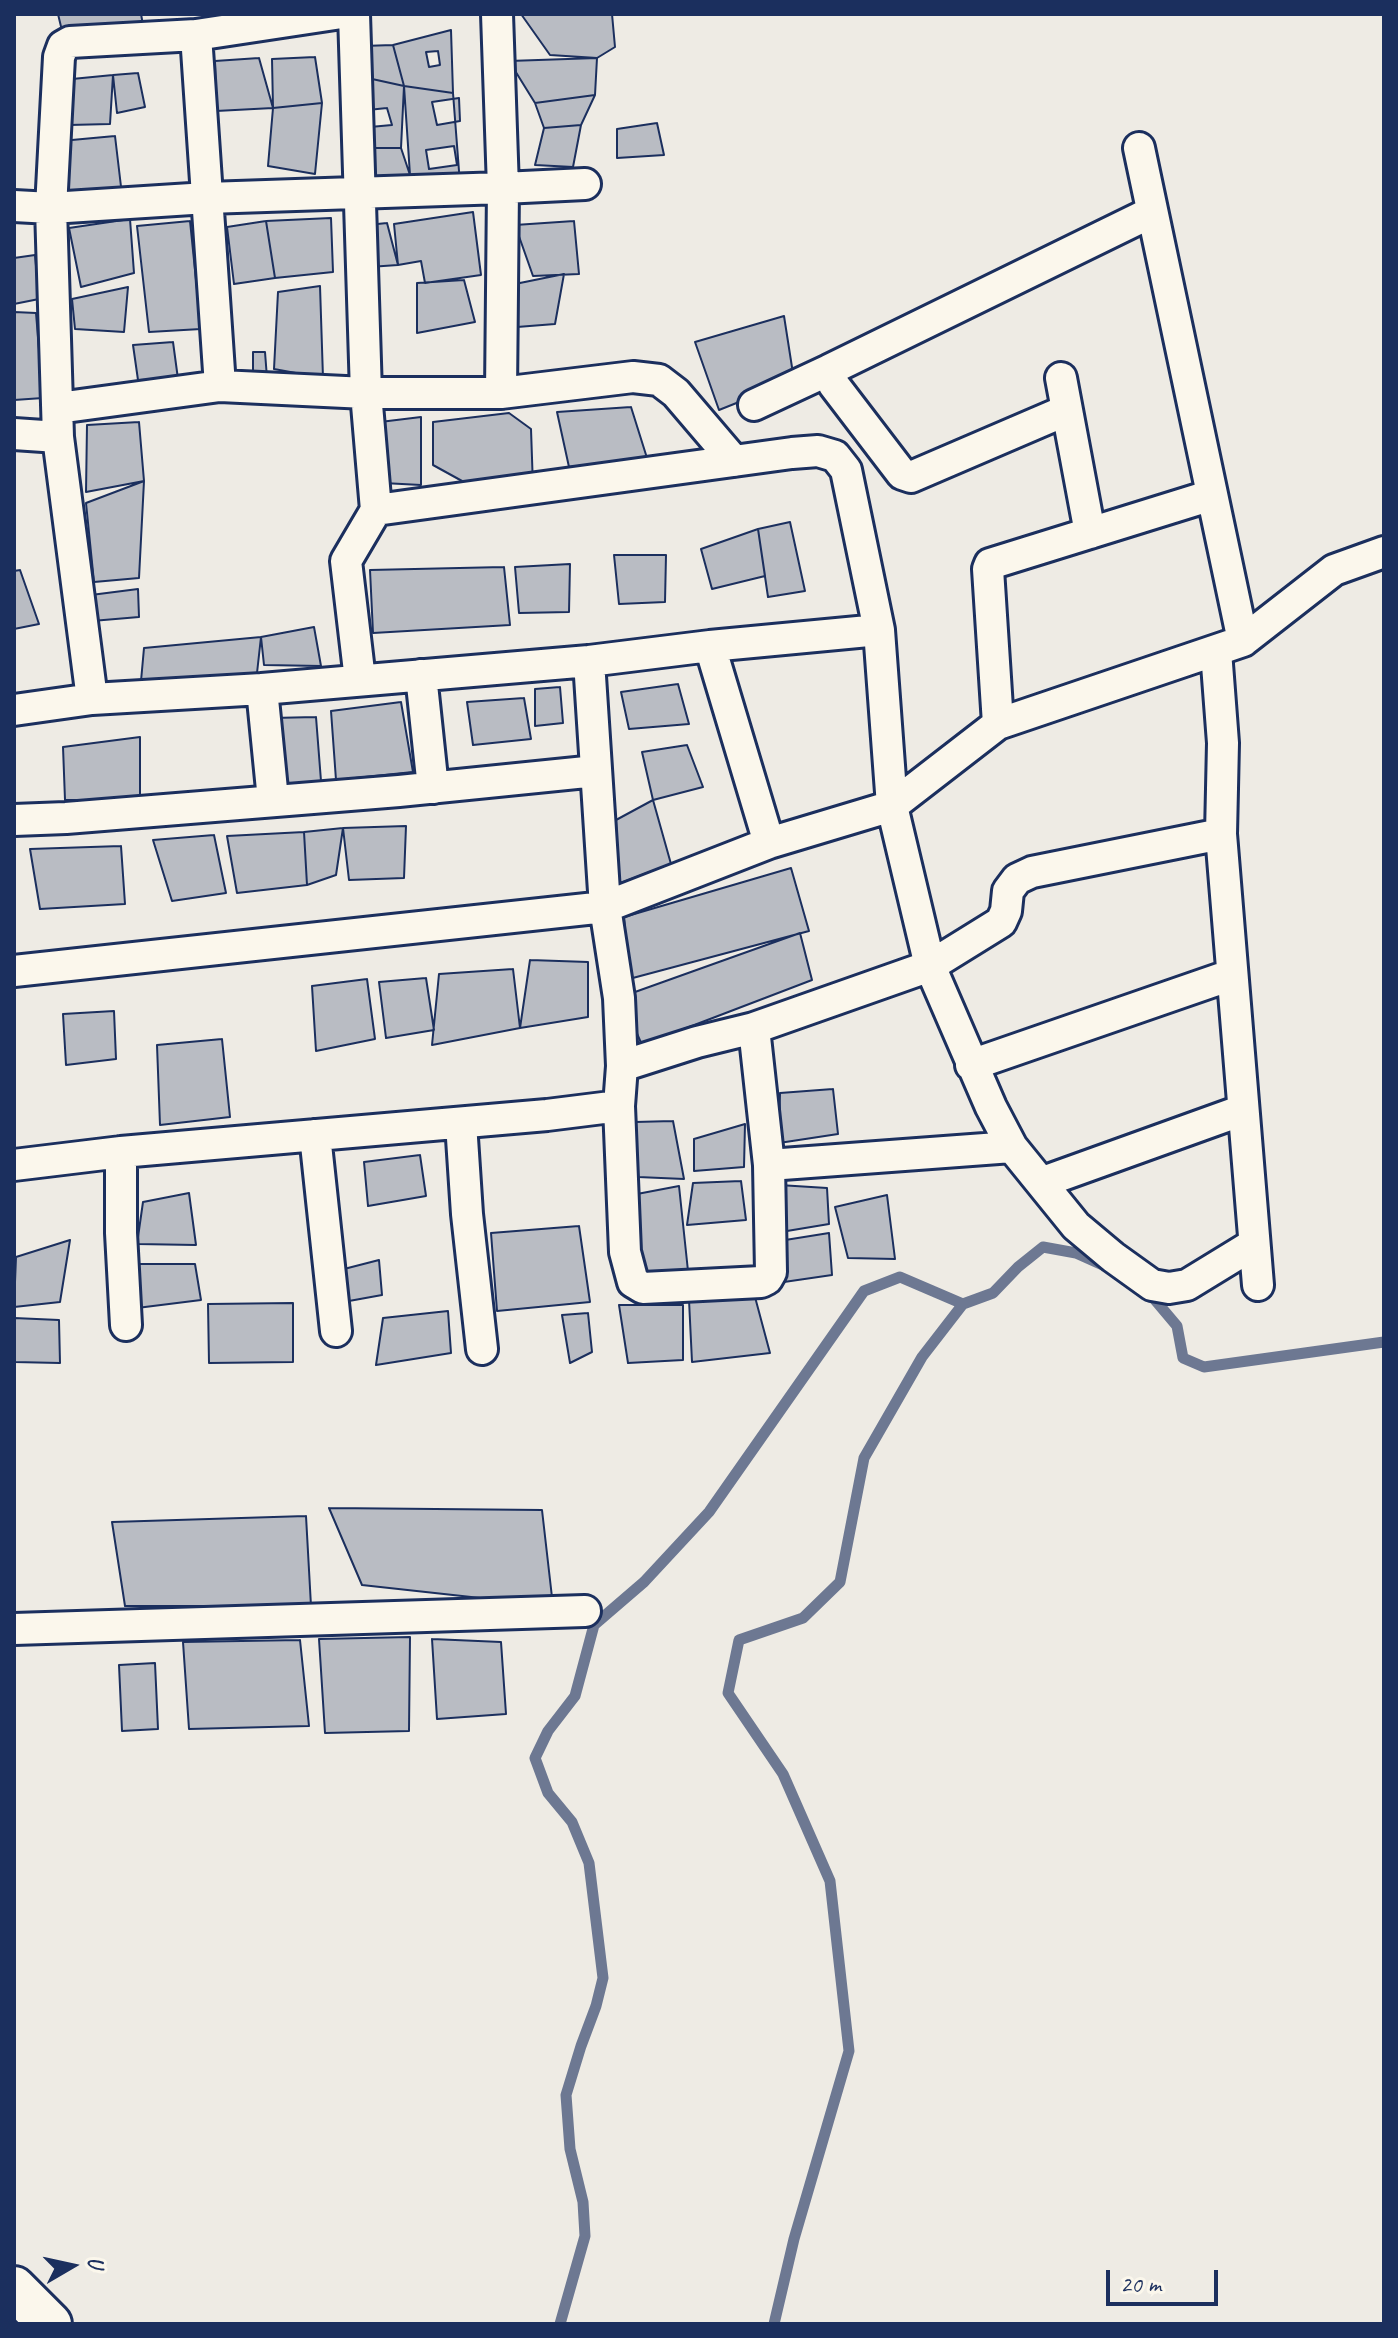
<!DOCTYPE html>
<html>
<head>
<meta charset="utf-8">
<style>
  body { margin:0 }
  #map { position:relative; width:1398px; height:2338px; overflow:hidden; background:#eeebe4; font-family:Caveat,sans-serif }
  canvas { display:block }
  .frame { position:absolute; inset:0; border:16px solid #1b2f5e; pointer-events:none }
  .north { position:absolute; left:32px; top:2226px; width:80px; height:80px; -webkit-text-stroke:6px #fbf7ec; paint-order:stroke; rotate:81deg; font-size:22px; font-weight:700; line-height:32px; text-align:center; color:#1b2f5e }
  .north::after { content:''; display:block; margin:auto; width:28px; height:36px; background:#1b2f5e; clip-path:polygon(50% 0,100% 100%,50% 72%,0 100%) }
  .scale { position:absolute; left:1106px; top:2270px; width:112px; height:36px; box-sizing:border-box; border:4px solid #1b2f5e; border-top:0; padding-left:10px; font-size:24px; line-height:28px; white-space:nowrap; color:#1b2f5e; -webkit-text-stroke:6px #fbf7ec; paint-order:stroke }
</style>
</head>
<body>
<div id="map">
<canvas width="1398" height="2338"></canvas>
<div class="frame"></div>
<div class="north">U</div>
<div class="scale">20 m</div>
</div>
<script>
const c = document.querySelector('canvas').getContext('2d');
c.lineJoin = 'round';
const poly = rows => new Path2D(rows.map(r => 'M' + r).join(''));
function strokePath(path, color, width, dash) { c.strokeStyle = color; c.lineWidth = width; c.lineCap = dash ? 'butt' : 'round'; c.setLineDash(dash || []); c.stroke(path); }
function fillPath(path, color) { c.fillStyle = color; c.fill(path, 'evenodd'); }
const stream = poly([
  [1150,1294,1177,1326,1183,1358,1204,1367,1384,1342],
  [560,2324,585,2236,583,2202,570,2149,566,2095,581,2046,596,2006,603,1978,589,1863,572,1822,548,1793,535,1758,548,1731,575,1696,594,1625,644,1582,709,1512,864,1291,900,1277,963,1304,993,1293,1018,1267,1043,1247,1076,1253,1105,1266],
  [774,2324,794,2239,849,2051,830,1881,783,1774,728,1693,739,1640,803,1618,840,1582,864,1458,922,1357,963,1304]
]);
const building = poly([
  [58,14,141,14,143,25,63,35,58,14],
  [521,14,612,14,615,47,597,58,550,55,521,14],
  [451,30,453,93,404,86,393,45,451,30],
  [393,45,404,86,363,77,363,46,393,45],
  [438,51,440,65,429,67,426,52,438,51],
  [315,57,322,103,273,108,272,59,315,57],
  [259,58,273,108,216,111,215,61,259,58],
  [597,58,595,95,535,103,509,61,597,58],
  [138,73,145,107,117,113,113,75,138,73],
  [113,75,110,124,69,125,72,79,113,75],
  [363,77,404,86,401,148,369,148,363,77],
  [404,86,453,93,460,184,410,175,404,86],
  [595,95,581,125,544,128,535,103,595,95],
  [459,98,460,121,437,125,432,102,459,98],
  [322,103,315,174,268,166,273,108,322,103],
  [387,108,392,125,370,127,368,110,387,108],
  [657,123,664,155,617,158,617,129,657,123],
  [581,125,573,167,535,165,544,128,581,125],
  [115,136,122,195,61,195,61,141,115,136],
  [454,146,457,165,429,169,426,150,454,146],
  [369,148,401,148,410,175,370,189,369,148],
  [473,212,481,275,425,283,421,261,398,265,394,224,473,212],
  [331,218,333,272,275,278,266,221,331,218],
  [130,219,134,273,81,287,69,228,130,219],
  [190,221,201,329,149,332,137,226,190,221],
  [266,221,275,278,234,284,227,227,266,221],
  [574,221,579,274,533,276,515,225,574,221],
  [387,223,398,265,369,267,368,225,387,223],
  [35,255,39,299,14,304,14,258,35,255],
  [564,274,555,324,517,327,515,284,564,274],
  [464,280,475,322,417,333,417,283,464,280],
  [320,286,323,378,274,369,278,292,320,286],
  [128,287,124,332,75,329,72,299,128,287],
  [14,312,36,313,43,398,14,400,14,312],
  [784,316,794,380,719,410,695,342,784,316],
  [173,342,178,379,138,380,133,345,173,342],
  [253,352,265,352,267,378,253,379,253,352],
  [631,407,647,458,569,467,557,412,631,407],
  [509,413,531,429,533,487,482,492,433,465,433,422,509,413],
  [421,417,421,485,383,483,380,422,421,417],
  [139,422,144,481,86,492,87,425,139,422],
  [144,481,139,578,94,582,86,503,144,481],
  [790,522,805,591,768,597,758,529,790,522],
  [758,529,765,576,712,589,701,549,758,529],
  [614,555,666,555,665,602,619,604,614,555],
  [570,564,569,612,519,613,515,567,570,564],
  [504,567,510,625,373,633,370,570,504,567],
  [20,570,39,624,14,629,14,571,20,570],
  [138,589,139,617,92,621,91,595,138,589],
  [314,627,321,666,264,665,261,637,314,627],
  [261,637,257,673,141,681,144,648,261,637],
  [678,684,689,724,629,729,621,692,678,684],
  [560,687,563,723,535,726,535,689,560,687],
  [524,698,531,739,473,745,467,702,524,698],
  [401,702,413,772,336,780,331,711,401,702],
  [316,717,321,781,285,788,272,718,316,717],
  [140,737,140,800,65,800,63,747,140,737],
  [687,745,703,787,653,800,642,752,687,745],
  [653,800,671,864,618,884,616,820,653,800],
  [406,826,404,878,349,880,343,828,406,826],
  [343,828,336,875,307,885,304,832,343,828],
  [304,832,307,885,237,893,227,836,304,832],
  [214,835,226,893,172,901,153,840,214,835],
  [121,846,125,904,40,909,30,849,121,846],
  [791,868,809,931,629,979,624,917,791,868],
  [800,933,812,980,642,1045,621,997,800,933],
  [530,960,588,962,588,1017,520,1028,530,960],
  [513,969,520,1028,432,1045,439,974,513,969],
  [426,978,434,1030,386,1038,379,982,426,978],
  [367,979,375,1039,316,1051,312,986,367,979],
  [114,1011,116,1059,66,1065,63,1014,114,1011],
  [222,1039,230,1117,160,1125,157,1045,222,1039],
  [833,1089,838,1134,779,1143,780,1093,833,1089],
  [673,1121,684,1179,638,1177,635,1122,673,1121],
  [745,1124,744,1167,694,1171,694,1139,745,1124],
  [420,1155,426,1196,368,1206,364,1162,420,1155],
  [741,1181,746,1220,687,1225,693,1183,741,1181],
  [779,1185,827,1188,829,1224,781,1232,779,1185],
  [679,1186,688,1271,639,1275,637,1194,679,1186],
  [189,1193,196,1245,137,1244,143,1202,189,1193],
  [887,1195,895,1259,848,1258,835,1207,887,1195],
  [579,1226,590,1302,497,1311,491,1233,579,1226],
  [829,1233,832,1275,784,1282,779,1241,829,1233],
  [70,1240,60,1302,14,1307,16,1257,70,1240],
  [379,1260,382,1295,349,1301,344,1269,379,1260],
  [139,1264,195,1264,201,1300,129,1309,139,1264],
  [755,1297,770,1353,692,1362,689,1300,755,1297],
  [293,1303,293,1362,209,1363,208,1304,293,1303],
  [619,1305,683,1305,683,1360,628,1363,619,1305],
  [448,1311,451,1353,376,1365,383,1318,448,1311],
  [588,1313,592,1352,570,1363,562,1315,588,1313],
  [14,1318,59,1320,60,1363,14,1362,14,1318],
  [329,1508,542,1510,553,1606,362,1585,329,1508],
  [306,1516,311,1606,125,1606,112,1522,306,1516],
  [410,1637,409,1731,325,1733,319,1639,410,1637],
  [432,1639,501,1642,506,1714,437,1719,432,1639],
  [300,1640,309,1726,189,1729,183,1642,300,1640],
  [155,1663,158,1729,122,1731,119,1665,155,1663]
]);
const street = poly([
  [497,14,503,188,585,184],
  [196,35,220,386],
  [1139,148,1243,641],
  [14,206,51,208,207,198,503,188,501,393,366,393,376,510,792,453,818,451,835,456,846,470,879,630,892,806,930,966,991,1107,1012,1147,1076,1226,1113,1257,1152,1285,1169,1288,1187,1285,1254,1244],
  [1061,378,1067,410,911,477,902,474,834,385,829,370,1152,212],
  [501,393,633,377,659,380,676,393,734,461],
  [754,405,829,370],
  [58,408,220,386,366,393,354,14],
  [1067,410,1090,533],
  [14,434,58,437],
  [710,646,769,843],
  [1216,651,1223,743,1221,834,1258,1285],
  [589,661,605,907,619,998,622,1066,619,1106,625,1252,633,1282,643,1288,761,1282,767,1279,771,1272,769,1165,754,1028,930,966,1001,922,1006,911,1008,891,1017,879,1032,872,1221,834],
  [421,675,433,788],
  [360,680,346,561,376,510],
  [262,689,273,800],
  [92,699,58,437,51,208,59,57,63,46,70,42,196,35,335,14],
  [14,710,92,699,262,689,589,661,710,646,879,630],
  [998,724,988,569,990,564,1212,495],
  [14,820,66,818,399,791,596,771],
  [14,971,605,907,769,843,892,806,998,724,1243,641,1334,570,1384,552],
  [971,1065,1231,975],
  [622,1066,697,1042,754,1028],
  [461,1123,467,1214,482,1349],
  [315,1135,336,1331],
  [121,1152,121,1233,126,1325],
  [14,1165,121,1152,547,1115,619,1106],
  [769,1165,1012,1147],
  [1043,1182,1243,1110],
  [14,1629,585,1611]
]);
const secondary = poly([
  [14,2288,50,2324]
]);
strokePath(stream, '#6d7892', 11);
fillPath(building, '#b9bcc3');
strokePath(building, '#1b2f5e', 2);
strokePath(street, '#1b2f5e', 36);
strokePath(secondary, '#1b2f5e', 48);
strokePath(street, '#fbf7ec', 30);
strokePath(secondary, '#fbf7ec', 42);
</script>
</body>
</html>
